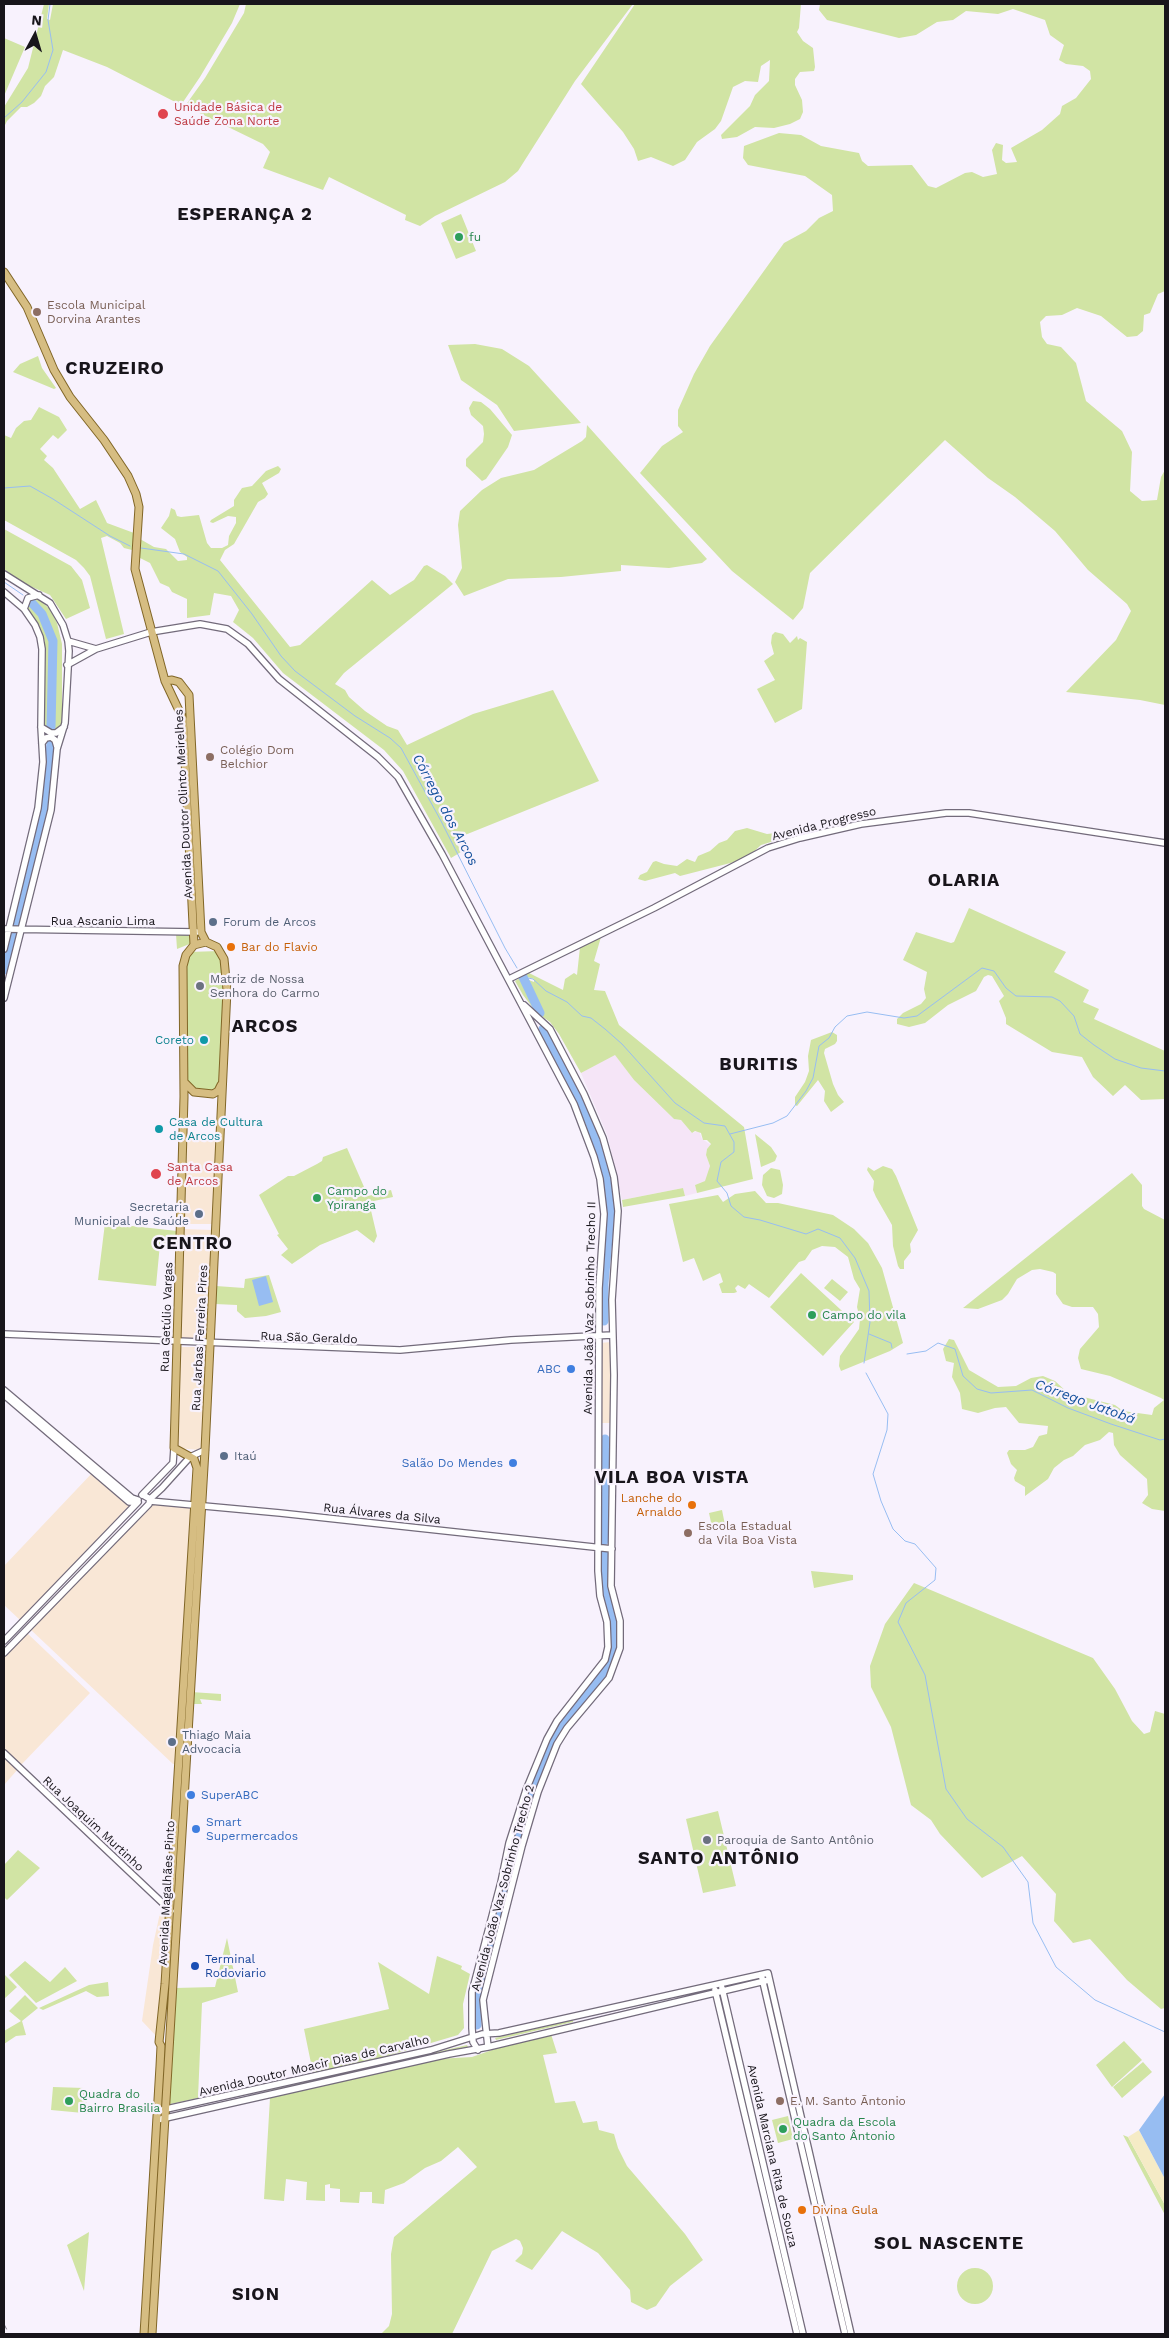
<!DOCTYPE html>
<html>
<head>
<meta charset="utf-8">
<style>
  body { margin:0 }
  #map { position:relative; width:1169px; height:2338px; overflow:hidden; background:#f8f2fd; font-family:"Work Sans",sans-serif }
  canvas { display:block }
  .frame { position:absolute; inset:0; border:5px solid #18151b; pointer-events:none }
  .north { position:absolute; left:10px; top:10px; width:50px; height:50px; -webkit-text-stroke:4px #f8f2fd; paint-order:stroke; rotate:6deg; font-size:14px; font-weight:700; line-height:20px; text-align:center; color:#18151b }
  .north::after { content:''; display:block; margin:auto; width:18px; height:22px; background:#18151b; clip-path:polygon(50% 0,100% 100%,50% 72%,0 100%) }
</style>
</head>
<body>
<div id="map">
<canvas width="1169" height="2338"></canvas>
<div class="frame"></div>
<div class="north">N</div>
</div>
<script>
const c = document.querySelector('canvas').getContext('2d');
c.lineJoin = 'round';
function fillPath(path, color) { c.fillStyle = color; c.fill(path, 'evenodd'); }
const poly = rows => new Path2D(rows.map(r => 'M' + r).join(''));
function strokePath(path, color, width, dash) { c.strokeStyle = color; c.lineWidth = width; c.lineCap = dash ? 'butt' : 'round'; c.setLineDash(dash || []); c.stroke(path); }
function write(font, color, halo, rows, align = 'center') {
  c.font = font + ' "Work Sans",sans-serif'; c.lineWidth = 4.5; c.setLineDash([]); c.textBaseline = 'middle'; c.strokeStyle = halo; c.fillStyle = color; for (const [text, x, y, turn = 0] of rows) {
    c.save(); c.translate(x, y); c.rotate((+turn || 0) * Math.PI / 180); c.textAlign = isNaN(turn) ? turn : align; if (halo) c.strokeText(text, 0, 0); c.fillText(text, 0, 0); c.restore();
  }
}
const commercial = poly([
  [187,1137,218,1140,213,1224,184,1224],
  [183,1229,213,1230,208,1339,179,1338],
  [612,1342,613,1423,598,1423,599,1343],
  [180,1347,207,1347,204,1430,200,1450,177,1448],
  [94,1471,130,1505,20,1620,4,1605,4,1566],
  [150,1503,192,1506,176,1764,173,1764,30,1629],
  [26,1632,90,1693,21,1765,4,1748,4,1656],
  [4,1756,18,1769,4,1785],
  [163,1908,167,1911,158,2038,142,2021,153,1945,160,1913]
]);
const industrial = poly([
  [615,1054,634,1080,674,1119,681,1120,692,1133,699,1131,702,1139,711,1145,707,1149,706,1155,710,1166,708,1178,705,1181,695,1185,697,1193,685,1196,683,1188,622,1200,608,1137,581,1073]
]);
const green = poly([
  [44,4,49,4,47,19,50,20,53,4,240,4,232,23,200,77,181,105,107,67,63,50,54,77,45,86,41,96,34,103,27,107,21,107,7,121,4,127,4,107,28,68],
  [246,4,633,4,575,81,518,171,505,182,435,216,420,226,405,220,406,215,329,177,323,190,263,168,270,152,263,144,185,106,205,78,244,13],
  [635,4,801,4,799,28,797,32,803,41,813,48,815,67,814,71,800,72,795,79,795,85,802,100,803,112,800,119,790,124,774,128,755,127,737,137,722,139,721,135,750,106,755,95,769,81,770,60,761,66,758,82,745,81,733,87,721,121,715,129,697,142,685,160,673,166,651,157,638,161,634,149,623,132,581,84],
  [820,4,1165,4,1165,291,1158,294,1150,313,1144,315,1143,331,1137,336,1127,337,1101,316,1077,308,1062,315,1046,316,1040,322,1042,337,1047,344,1061,347,1076,363,1086,401,1122,431,1132,452,1130,491,1142,501,1157,500,1161,477,1165,470,1165,705,1140,700,1066,692,1116,640,1131,611,1127,604,1088,570,1055,531,1015,497,988,478,945,440,810,573,803,608,793,620,732,571,640,473,662,446,683,432,678,426,678,410,694,374,710,346,784,243,806,231,819,218,833,211,832,195,805,176,748,165,743,158,744,146,779,133,801,135,821,146,859,153,862,161,868,166,912,165,928,186,936,188,965,173,972,172,983,177,997,174,992,150,996,143,1003,145,1002,160,1006,163,1017,162,1011,148,1042,130,1060,114,1062,106,1076,98,1091,79,1090,71,1083,66,1066,64,1059,60,1064,45,1050,35,1045,20,1013,9,998,14,966,11,953,20,937,22,916,35,899,38,827,20,819,10],
  [4,38,25,47,4,96],
  [461,214,476,251,456,259,441,223],
  [475,344,502,349,529,366,581,423,514,431,497,405,461,380,448,345],
  [38,356,42,368,56,388,54,389,13,372,20,364],
  [473,401,481,402,490,409,512,435,508,447,486,479,482,481,466,466,466,459,483,442,484,434,483,426,471,415,469,408],
  [39,407,59,417,67,430,58,439,53,435,40,449,47,456,44,460,53,468,80,509,96,500,107,523,134,533,132,550,124,548,120,543,107,536,101,538,124,634,106,639,90,576,84,568,76,560,4,520,4,435,11,438,16,428,24,421,31,420],
  [587,425,707,559,702,563,669,568,621,565,621,571,561,577,508,579,464,596,455,582,462,568,458,525,460,511,482,490,501,478,534,470,582,441,586,437],
  [278,466,281,469,279,473,262,483,268,494,265,498,258,502,234,544,225,550,220,560,290,647,300,645,372,580,390,595,414,580,424,566,427,565,445,576,453,584,344,673,335,684,345,690,349,697,365,711,387,726,398,730,407,745,473,714,553,690,599,781,455,839,461,852,451,858,403,771,384,750,283,673,253,638,233,622,239,610,231,596,214,593,210,615,187,618,187,599,172,592,169,587,160,583,150,563,138,557,140,539,154,547,166,549,178,561,187,560,187,557,180,552,175,539,161,528,169,516,171,508,175,510,177,516,181,517,199,515,207,543,211,548,222,548,228,545,229,536,236,523,236,517,228,516,213,523,210,522,211,520,234,506,234,500,242,488,252,486,266,471],
  [4,529,71,566,82,580,90,608,66,619,50,595,23,583,4,569],
  [36,597,50,609,57,623,62,644,62,726,56,732,44,727,45,642,39,625,27,609,28,602],
  [775,632,783,634,790,643,797,636,798,640,800,638,807,642,802,709,775,723,757,689,775,680,764,661,774,654,771,643,772,635],
  [747,828,767,834,801,830,797,834,761,845,746,859,680,876,675,873,645,881,638,879,640,875,647,872,653,862,656,861,664,864,677,866,687,859,695,862,698,856,710,851,719,843,727,840,735,831],
  [969,908,1066,952,1054,972,1089,990,1083,1002,1099,1009,1094,1019,1165,1051,1165,1099,1141,1100,1125,1085,1113,1096,1093,1077,1082,1057,1052,1052,1006,1024,1006,1018,999,1001,1004,996,992,976,988,975,984,977,976,991,948,1005,925,1023,909,1027,897,1024,897,1019,903,1013,921,1004,926,998,924,989,927,972,903,960,916,932,951,943,954,942],
  [191,933,192,943,177,949,176,934],
  [601,937,594,961,600,964,594,990,605,991,619,1025,744,1127,753,1179,697,1193,695,1185,705,1181,710,1166,706,1155,707,1149,711,1144,707,1140,703,1140,701,1133,695,1131,692,1133,681,1120,674,1119,634,1080,615,1055,581,1073,559,1034,550,1022,543,1017,541,1009,526,979,534,982,534,979,527,977,524,973,527,972,563,990,565,979,574,973,577,975,580,947],
  [219,951,224,964,220,1082,215,1091,195,1091,187,1085,183,972,189,952],
  [520,978,539,1012,539,1016,523,995,515,981],
  [832,1032,837,1035,837,1041,835,1044,825,1049,824,1053,833,1084,838,1095,844,1102,831,1112,824,1101,825,1091,818,1080,797,1106,795,1105,795,1097,805,1082,809,1071,808,1056,811,1040],
  [755,1134,771,1147,777,1156,775,1161,761,1167],
  [347,1148,368,1196,391,1190,393,1197,369,1202,377,1236,374,1243,357,1230,320,1245,292,1264,281,1255,288,1249,277,1235,279,1234,259,1195,288,1176,294,1176,317,1164,322,1161,323,1157],
  [883,1166,892,1169,896,1176,918,1230,910,1244,911,1252,904,1261,904,1269,900,1269,898,1266,893,1246,892,1225,876,1197,873,1190,874,1181,867,1170,868,1167,874,1171],
  [771,1168,780,1170,783,1185,782,1194,774,1198,767,1196,762,1185,763,1175],
  [1132,1173,1142,1185,1142,1206,1144,1209,1165,1220,1165,1511,1152,1509,1142,1503,1148,1495,1147,1479,1120,1455,1114,1445,1113,1433,1109,1432,1100,1440,1085,1445,1073,1456,1064,1460,1054,1468,1048,1479,1025,1496,1025,1487,1015,1481,1014,1478,1017,1470,1011,1464,1007,1453,1009,1450,1025,1450,1033,1447,1039,1436,1047,1434,1048,1426,1019,1423,1006,1407,995,1408,978,1413,962,1409,960,1393,952,1377,954,1363,946,1361,943,1349,949,1339,954,1340,969,1370,998,1387,1016,1386,1031,1378,1043,1376,1055,1381,1068,1393,1115,1405,1123,1411,1152,1415,1154,1408,1164,1400,1161,1398,1110,1376,1081,1369,1078,1358,1080,1349,1099,1327,1098,1314,1093,1307,1072,1307,1063,1304,1056,1294,1056,1274,1053,1272,1040,1269,1032,1270,1017,1279,1008,1294,1002,1300,978,1309,963,1308],
  [683,1188,685,1196,623,1207,622,1200],
  [755,1191,766,1203,778,1203,833,1215,854,1229,868,1243,882,1268,903,1343,890,1351,841,1371,839,1366,840,1356,859,1329,860,1319,857,1307,860,1289,854,1279,848,1257,835,1247,822,1246,812,1250,805,1260,799,1262,769,1298,749,1284,745,1289,738,1285,735,1288,737,1292,734,1293,722,1293,719,1284,723,1282,720,1273,703,1281,694,1258,683,1262,669,1204,718,1195,723,1202,735,1194],
  [105,1223,177,1231,176,1245,160,1244,156,1286,98,1280],
  [801,1273,854,1322,823,1356,770,1307],
  [269,1275,281,1312,266,1316,245,1318,237,1311,237,1305,215,1304,216,1286,244,1288,245,1279],
  [832,1279,848,1292,840,1301,824,1288],
  [722,1510,725,1525,712,1527,709,1513],
  [811,1571,853,1575,853,1580,814,1588],
  [914,1583,1093,1658,1115,1689,1132,1721,1144,1734,1150,1732,1155,1711,1165,1714,1165,2008,1161,2009,1127,1980,1090,1939,1073,1943,1054,1921,1056,1894,1022,1856,982,1878,940,1834,931,1820,911,1805,891,1727,871,1687,870,1666,885,1624],
  [191,1692,221,1694,221,1701,200,1699,202,1704,190,1704],
  [718,1811,736,1886,703,1893,686,1819],
  [18,1850,40,1868,7,1900,4,1897,4,1865],
  [227,1938,238,1992,202,2003,198,2098,166,2105,175,1988,215,1987],
  [437,1956,462,1966,461,1969,470,1974,463,2004,464,2028,458,2035,377,2059,313,2073,304,2029,389,2009,378,1962,429,1994],
  [25,1961,50,1982,65,1967,77,1981,36,2003,9,1975],
  [4,1974,17,1987,4,1999],
  [108,1982,109,1996,97,1997,86,1991,43,2010,39,2008,89,1985],
  [25,1995,38,2008,22,2021,26,2035,16,2036,4,2044,4,2031,21,2021,9,2011],
  [573,2020,573,2022,496,2040,495,2038],
  [551,2034,557,2053,543,2055,555,2103,575,2101,583,2123,597,2121,599,2130,614,2134,618,2148,627,2166,685,2234,703,2260,670,2286,656,2306,647,2310,631,2302,630,2290,598,2253,562,2231,532,2270,515,2261,522,2254,523,2248,520,2241,516,2239,492,2251,452,2334,381,2334,389,2326,392,2314,391,2254,394,2237,477,2167,458,2147,441,2161,425,2168,404,2183,385,2190,384,2204,372,2203,372,2192,360,2192,359,2203,340,2202,340,2189,330,2188,330,2184,325,2185,325,2201,306,2200,307,2182,286,2179,284,2201,264,2199,270,2098,436,2059,472,2057,515,2042],
  [1124,2041,1142,2060,1112,2087,1096,2065],
  [467,2045,468,2047,272,2092,271,2090],
  [1143,2062,1152,2072,1122,2098,1113,2087],
  [53,2087,84,2088,84,2094,87,2094,86,2107,94,2107,94,2114,51,2110],
  [788,2116,793,2139,778,2143,772,2120],
  [1123,2135,1128,2137,1165,2205,1165,2215],
  [89,2232,84,2291,67,2245],
  '957 2286a18 18 0 1 1 36 0a18 18 0 1 1-36 0Z'
]);
const sand = poly([
  [1139,2130,1165,2179,1165,2205,1128,2137]
]);
const water = poly([
  [266,1276,273,1302,259,1306,252,1280],
  [1165,2094,1165,2179,1139,2130]
]);
const stream = poly([
  [4,118,22,102,46,72,53,50,48,20,50,4],
  [4,488,30,486,53,499,110,536,130,546],
  [141,548,184,554,218,571,252,614,281,656,295,671,355,716,390,738,401,748,441,821,505,948,517,968],
  [4,582,23,595],
  [523,977,533,979,546,991,567,1002,582,1016,591,1018,605,1029,622,1044,675,1103,704,1123,725,1126,734,1142,734,1152,721,1162,717,1181,727,1193,731,1206,744,1217,760,1220,806,1234,818,1229,840,1238,855,1258,869,1291,870,1322,864,1363],
  [730,1134,773,1123,787,1116,806,1091,813,1078,819,1046,829,1038,835,1027,847,1016,867,1012,904,1018,917,1016,982,968,994,971,1006,988,1016,996,1052,997,1060,1001,1074,1016,1080,1034,1094,1045,1115,1059,1141,1068,1165,1071],
  [869,1334,891,1343,892,1348],
  [907,1354,926,1351,938,1343,955,1349,963,1376,977,1389,991,1393,1032,1390,1068,1408,1111,1424,1160,1440,1165,1439],
  [866,1373,888,1414,887,1430,873,1474,881,1501,893,1529,905,1541,915,1544,936,1568,935,1580,906,1603,898,1622,925,1675,946,1789,967,1819,1003,1847,1028,1882,1033,1923,1056,1967,1095,2000,1165,2032]
]);
const river = poly([
  [31,602,42,614,53,641,51,727],
  [16,923,45,805,51,743],
  [4,970,13,935],
  [523,977,540,1013],
  [543,1029,590,1123,607,1178,611,1208,604,1283,604,1321],
  [604,1541,605,1439],
  [477,2025,476,2000,479,1987,533,1784,552,1741,562,1724,604,1674,612,1655,614,1626,612,1614,603,1586,604,1554]
]);
const minor = poly([
  [4,574,50,603,63,625,68,641,69,651,65,723,57,749,51,810,4,998],
  [4,592,24,609,35,625,40,637,42,649,41,727,43,762,38,808,4,949],
  [24,609,28,598,39,595],
  [68,641,96,649],
  [67,665,96,649,151,632,200,624,227,629,248,644,279,679,378,757,398,777,442,854,574,1104,594,1157,600,1179,604,1214,599,1288,598,1571,600,1596,607,1622,608,1647,605,1660,557,1721,547,1739,526,1790,509,1843,501,1882,472,1992,472,2028,473,2042,478,2050],
  [41,727,51,733,56,733,64,727],
  [42,743,46,738,51,737,55,740,57,747],
  [4,929,197,932],
  [509,979,654,908,768,848,800,838,861,824,946,813,969,813,1165,843],
  [4,1334,400,1350,511,1340,612,1335],
  [4,1390,132,1498,138,1500],
  [4,1395,129,1502,137,1502],
  [142,1495,173,1463,174,1448],
  [150,1499,162,1488,190,1457,205,1450],
  [150,1501,280,1513,612,1549],
  [4,1641,138,1502],
  [4,1653,149,1504,150,1499,143,1495],
  [4,1753,171,1911],
  [762,1978,845,2334],
  [722,1988,803,2334],
  [715,1990,797,2334],
  [488,2047,483,2000,522,1846,538,1792,557,1744,567,1728,609,1678,620,1648,620,1621,611,1586,614,1375,612,1300,618,1211,614,1177,603,1138,584,1094,550,1029,524,1005],
  [162,2110,431,2050,482,2034,499,2033,768,1973,851,2334],
  [157,2120,449,2054,488,2047,769,1980]
]);
const major = poly([
  [4,272,27,307,54,370,70,397,104,440,128,476,136,494,139,507,135,569,165,681,183,719,194,945],
  [165,681,172,680,179,682,189,695,201,932,206,942],
  [185,1083,194,1092,213,1094,218,1091,221,1085],
  [144,2334,160,2066,161,2046,159,2042,165,1984,197,1468,194,1459,174,1448,184,1097,183,966,186,955,194,945,206,942,217,947,224,959,227,990,205,1450,152,2334]
]);
const rail = poly([
  [4,2324,9,2334]
]);
const markers = [
  [163,114,6,"#e0444e"],
  [459,237,5,"#2e9e5b"],
  [37,312,5,"#8d6e63"],
  [210,757,5,"#8d6e63"],
  [213,922,5,"#5c6f8a"],
  [231,947,5,"#e8710a"],
  [200,986,5,"#6b7280"],
  [204,1040,5,"#0f9aa8"],
  [159,1129,5,"#0f9aa8"],
  [156,1174,6,"#e0444e"],
  [317,1198,5,"#2e9e5b"],
  [199,1214,5,"#5c6f8a"],
  [812,1315,5,"#2e9e5b"],
  [571,1369,5,"#3f7fe0"],
  [224,1456,5,"#5c6f8a"],
  [513,1463,5,"#3f7fe0"],
  [692,1505,5,"#e8710a"],
  [688,1533,5,"#8d6e63"],
  [172,1742,5,"#5c6f8a"],
  [191,1795,5,"#3f7fe0"],
  [196,1829,5,"#3f7fe0"],
  [707,1840,5,"#6b7280"],
  [195,1966,5,"#1a4fb4"],
  [69,2101,5,"#2e9e5b"],
  [780,2101,5,"#8d6e63"],
  [783,2129,5,"#2e9e5b"],
  [802,2210,5,"#e8710a"]
];
const healthNames = [
  ["Unidade Básica de",174,107],
  ["Saúde Zona Norte",174,121],
  ["Santa Casa",167,1167],
  ["de Arcos",167,1181]
];
const leisureNames = [
  ["fu",469,237],
  ["Campo do",327,1191],
  ["Ypiranga",327,1205],
  ["Campo do vila",822,1315],
  ["Quadra do",79,2094],
  ["Bairro Brasilia",79,2108],
  ["Quadra da Escola",793,2122],
  ["do Santo Ântonio",793,2136]
];
const educationNames = [
  ["Escola Municipal",47,305],
  ["Dorvina Arantes",47,319],
  ["Colégio Dom",220,750],
  ["Belchior",220,764],
  ["Escola Estadual",698,1526],
  ["da Vila Boa Vista",698,1540],
  ["E. M. Santo Ãntonio",790,2101]
];
const streetNames = [
  ["Avenida Doutor Olinto Meirelhes",184,804,-93],
  ["Avenida Progresso",824,824,-14],
  ["Rua Ascanio Lima",103,921],
  ["Avenida João Vaz Sobrinho Trecho II",590,1308,-89],
  ["Rua Getúlio Vargas",167,1317,-88],
  ["Rua Jarbas Ferreira Pires",200,1338,-87],
  ["Rua São Geraldo",309,1338,2],
  ["Rua Álvares da Silva",382,1514,6],
  ["Rua Joaquim Murtinho",93,1824,43],
  ["Avenida João Vaz Sobrinho Trecho 2",503,1888,-75],
  ["Avenida Magalhães Pinto",167,1893,-87],
  ["Avenida Doutor Moacir Dias de Carvalho",314,2066,-13],
  ["Avenida Marciana Rita de Souza",772,2156,77]
];
const serviceNames = [
  ["Forum de Arcos",223,922],
  ["Secretaria",189,1207,"right"],
  ["Municipal de Saúde",189,1221,"right"],
  ["Itaú",234,1456],
  ["Thiago Maia",182,1735],
  ["Advocacia",182,1749]
];
const foodNames = [
  ["Bar do Flavio",241,947],
  ["Lanche do",682,1498,"right"],
  ["Arnaldo",682,1512,"right"],
  ["Divina Gula",812,2210]
];
const worshipNames = [
  ["Matriz de Nossa",210,979],
  ["Senhora do Carmo",210,993],
  ["Paroquia de Santo Antônio",717,1840]
];
const cultureNames = [
  ["Coreto",194,1040],
  ["Casa de Cultura",169,1122,"left"],
  ["de Arcos",169,1136,"left"]
];
const shopNames = [
  ["ABC",561,1369],
  ["Salão Do Mendes",503,1463],
  ["SuperABC",201,1795,"left"],
  ["Smart",206,1822,"left"],
  ["Supermercados",206,1836,"left"]
];
const transitNames = [
  ["Terminal",205,1959],
  ["Rodoviario",205,1973]
];
const waterNames = [
  ["Córrego dos Arcos",445,810,62],
  ["Córrego Jatobá",1085,1402,20]
];
const districtNames = [
  ["ESPERANÇA 2",245,215],
  ["CRUZEIRO",115,369],
  ["OLARIA",964,881],
  ["ARCOS",265,1027],
  ["BURITIS",759,1065],
  ["CENTRO",193,1244],
  ["VILA BOA VISTA",672,1478],
  ["SANTO ANTÔNIO",719,1859],
  ["SOL NASCENTE",949,2244],
  ["SION",256,2295]
];
fillPath(commercial, '#f9e7d6');
fillPath(industrial, '#f5e5f7');
fillPath(green, '#d1e4a4');
fillPath(sand, '#f5ebc6');
fillPath(water, '#97bdf2');
strokePath(stream, '#97bdf2', 1);
strokePath(river, '#97bdf2', 9);
strokePath(minor, '#736b7b', 8);
strokePath(major, '#816627', 9);
strokePath(minor, '#fff', 5.5);
strokePath(major, '#d6bd82', 7);
strokePath(rail, '#807b84', 1, [6, 6]);
for (const [x, y, r, color] of markers) { const dot = new Path2D(); dot.arc(x, y, r, 0, 2 * Math.PI); c.fillStyle = color; c.fill(dot); strokePath(dot, '#f8f2fd', 2); }
write('12px', '#be3a42', '#f8f2fd', healthNames, 'left');
write('12px', '#27864d', '#f8f2fd', leisureNames, 'left');
write('12px', '#785e54', '#f8f2fd', educationNames, 'left');
write('12px', '#18151b', '#f8f2fd', streetNames);
write('12px', '#4e5e75', '#f8f2fd', serviceNames, 'left');
write('12px', '#c56008', '#f8f2fd', foodNames, 'left');
write('12px', '#5b616d', '#f8f2fd', worshipNames, 'left');
write('12px', '#0d838f', '#f8f2fd', cultureNames, 'right');
write('12px', '#366cbe', '#f8f2fd', shopNames, 'right');
write('12px', '#164399', '#f8f2fd', transitNames, 'left');
write('italic 14px', '#15519d', '#f8f2fd', waterNames);
c.letterSpacing = '1px';
write('bold 18px', '#18151b', '#f8f2fd', districtNames);
c.letterSpacing = '0px';
</script>
</body>
</html>
